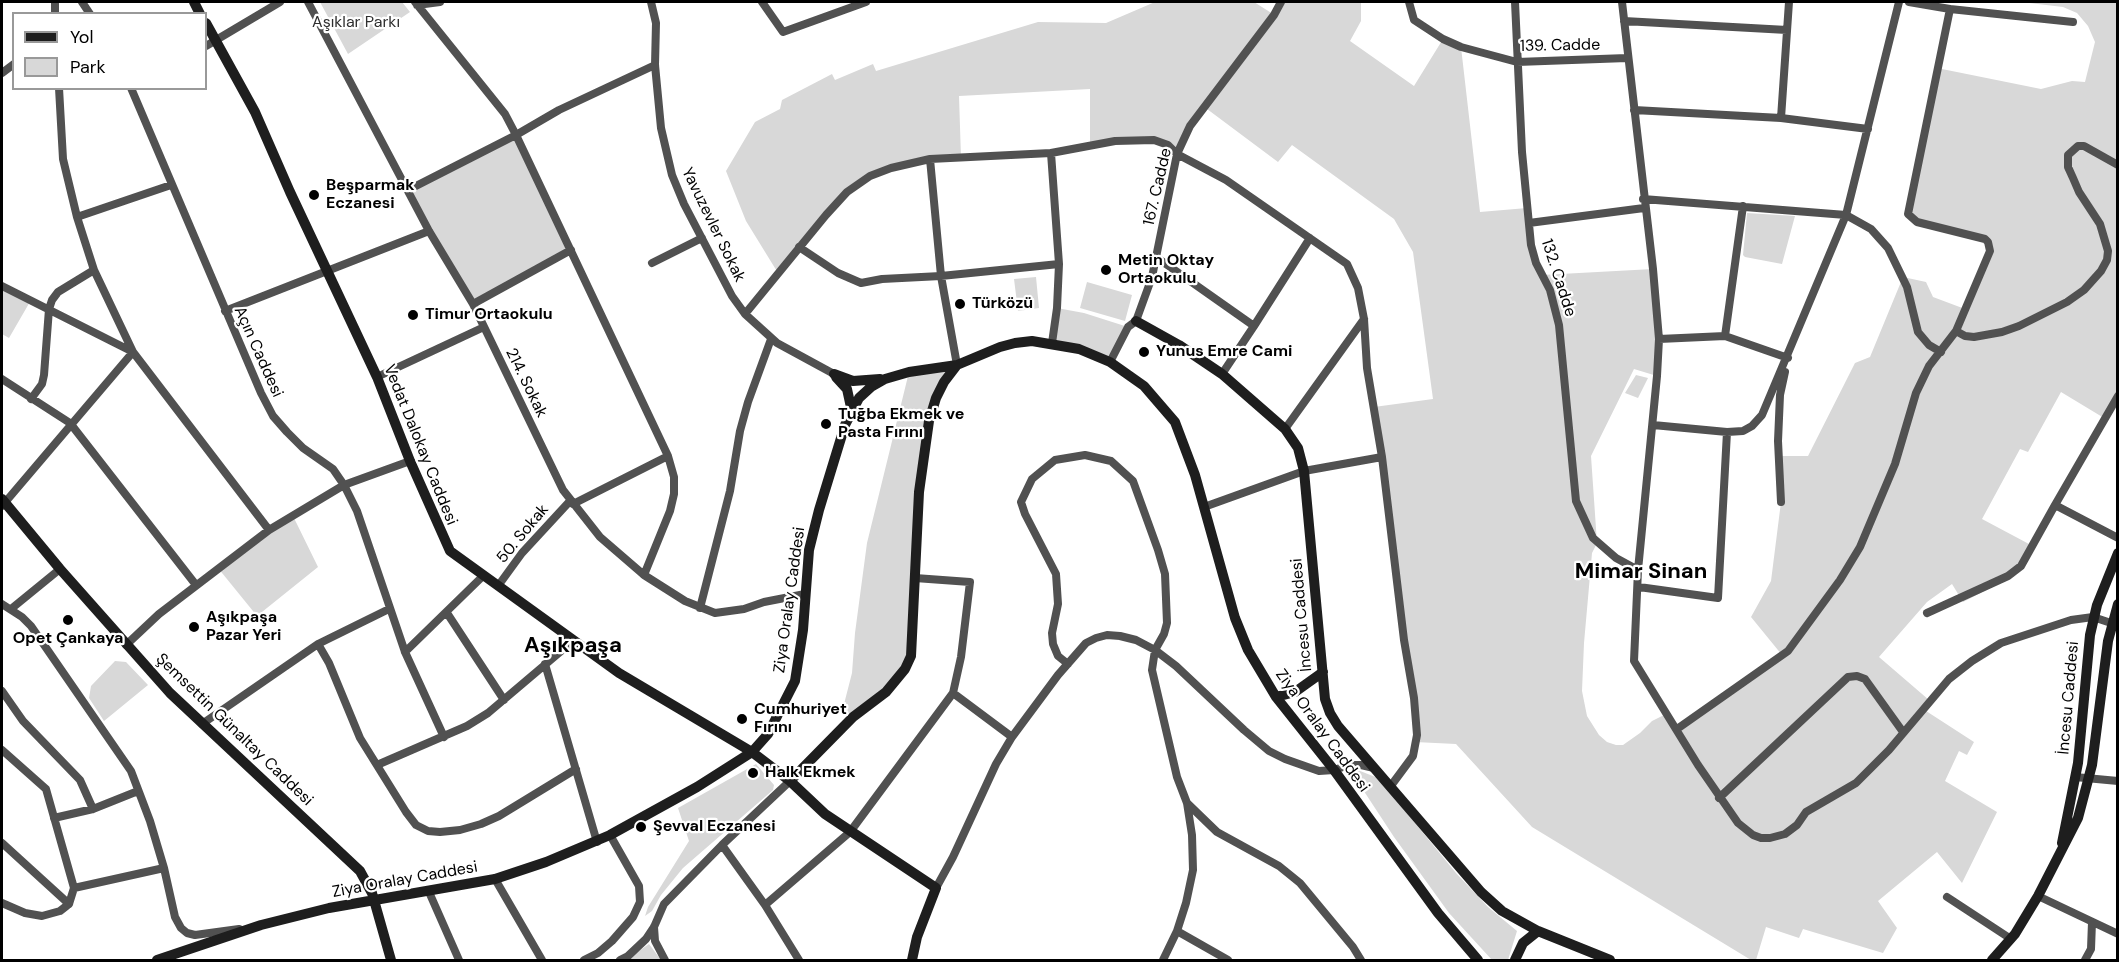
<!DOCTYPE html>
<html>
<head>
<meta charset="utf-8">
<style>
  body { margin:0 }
  #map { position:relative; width:2119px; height:962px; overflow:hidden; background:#fff; font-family:"DM Sans",sans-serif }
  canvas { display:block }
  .frame { position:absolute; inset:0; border:3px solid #000; pointer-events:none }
  .legend { position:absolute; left:12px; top:12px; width:195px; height:78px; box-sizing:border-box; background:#fff; border:2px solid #999; margin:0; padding:8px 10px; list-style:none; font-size:18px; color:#000 }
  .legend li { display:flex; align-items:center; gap:12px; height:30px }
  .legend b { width:30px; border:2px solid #999 }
</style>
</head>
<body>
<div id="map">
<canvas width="2119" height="962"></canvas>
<div class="frame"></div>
<ul class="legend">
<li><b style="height:8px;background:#1e1e1e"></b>Yol</li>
<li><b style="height:16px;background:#d8d8d8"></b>Park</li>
</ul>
</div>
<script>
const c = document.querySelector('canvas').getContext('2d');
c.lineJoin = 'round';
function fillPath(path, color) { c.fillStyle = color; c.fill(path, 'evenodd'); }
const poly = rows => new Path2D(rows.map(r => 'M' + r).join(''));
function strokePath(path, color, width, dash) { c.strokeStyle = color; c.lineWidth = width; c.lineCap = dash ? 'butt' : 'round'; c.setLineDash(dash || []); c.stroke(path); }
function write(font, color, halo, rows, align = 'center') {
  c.font = font + ' "DM Sans",sans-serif'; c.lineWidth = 4.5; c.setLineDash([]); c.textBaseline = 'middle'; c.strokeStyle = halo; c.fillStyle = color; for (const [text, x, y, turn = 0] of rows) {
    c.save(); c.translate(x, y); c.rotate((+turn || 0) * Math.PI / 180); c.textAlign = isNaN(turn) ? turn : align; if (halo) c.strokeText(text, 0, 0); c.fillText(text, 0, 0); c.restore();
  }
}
const green = poly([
  [320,2,402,2,410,12,348,54],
  [1155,2,1254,2,1273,14,1281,2,1361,2,1361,21,1350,41,1414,86,1443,39,1461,47,1480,212,1527,208,1531,245,1542,275,1653,269,1657,376,1634,369,1591,456,1597,543,1592,553,1584,643,1582,691,1587,716,1599,735,1607,742,1616,745,1623,745,1640,733,1652,721,1666,714,1677,728,1782,655,1751,617,1771,581,1781,502,1779,456,1808,456,1855,363,1870,357,1903,277,1926,282,1933,297,1965,309,1990,251,1988,242,1910,218,1937,68,2041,89,2072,81,2085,82,2095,42,2088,26,2077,13,2063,7,2021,2,2117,2,2117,396,2104,418,2061,392,2028,452,2020,449,1982,519,2029,544,2014,576,1963,602,1952,584,1927,602,1879,657,1929,700,1923,709,1974,742,1967,755,1959,751,1945,781,1997,812,1962,883,1937,852,1878,901,1897,928,1883,953,1803,929,1799,938,1766,927,1756,960,1751,960,1532,827,1456,744,1415,742,1417,735,1374,407,1433,399,1413,252,1394,219,1292,145,1278,162,1203,106,1177,154,1154,140,1090,145,1090,89,959,96,961,158,891,168,847,192,778,273,746,221,726,171,755,122,780,109,782,100,832,74,835,80,873,64,876,71,1038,22,1106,23],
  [516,135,571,250,473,304,408,190],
  [1747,213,1795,216,1782,264,1745,257,1743,255],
  [1036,277,1039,308,1018,311,1014,279],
  [1087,282,1132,295,1125,321,1080,308],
  [2,286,31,300,9,338,2,334],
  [1057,308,1084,313,1128,327,1110,362,1052,343],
  [957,365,929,421,905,669,853,717,843,708,852,673,855,633,867,543,909,372],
  [1636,375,1648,378,1638,398,1625,393],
  [293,516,318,567,257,616,218,568],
  [115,661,126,662,148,685,104,721,89,698,91,686],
  [756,764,774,785,773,790,683,868,661,895,652,911,645,916,648,907,689,841,678,808],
  [1355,769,1378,778,1456,873,1488,907,1517,931,1508,960,1492,960,1449,913,1394,837,1352,773],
  [649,944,661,960,626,960]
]);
const street = poly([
  [55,2,55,14],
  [82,2,90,14],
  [308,2,429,231,473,304,563,490,600,537,644,575,685,601,715,613,744,609,764,602,805,594],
  [415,2,505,114,516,135,668,456,674,477,674,494,670,511,644,575],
  [651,2,656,23,655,65,661,128,672,175,684,204,732,296,745,314,777,343,834,374],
  [762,2,783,32,866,2],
  [1409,2,1414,20,1443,39,1461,47,1517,62,1627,58],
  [1515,2,1522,152,1531,245,1536,263,1550,290,1559,325,1576,501,1593,538,1616,558,1638,570],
  [1622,2,1653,269,1659,339,1657,376,1638,570,1634,661,1698,765,1738,823,1753,835,1761,838,1770,838,1785,834,1797,825,1806,812,1856,783,1889,750,1949,679,1972,661,2001,643,2071,620,2093,617,2111,623],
  [1909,2,1950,9,2073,22],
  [417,5,440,2],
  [1624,21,1787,30],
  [206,46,280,2],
  [2,73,14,64],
  [131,88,261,393,273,416,287,432,303,448,333,469,344,485,357,511,405,652,444,737],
  [1634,110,1781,118,1868,129],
  [1781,118,1789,2],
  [1051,153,1115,141,1154,140,1168,145,1177,154,1226,180,1347,264,1358,288,1364,319,1367,368,1382,457,1404,640,1414,698,1417,735,1413,756,1390,787],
  [930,159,941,276,957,365],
  [408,190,516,135,559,110,655,65],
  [1643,199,1846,215,1871,229,1888,248,1907,287,1918,332,1929,345,1941,352],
  [77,217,171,185],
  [1529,223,1644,208],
  [799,247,838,273,861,283,882,279,941,276,1059,264],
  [1156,257,1254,326,1222,374],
  [652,263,702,238],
  [2,286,133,352,269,530],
  [473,304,571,250],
  [225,311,429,231],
  [745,314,826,215,847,192,870,176,891,168,930,159,1051,153,1059,264,1057,308,1052,343],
  [1254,326,1310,238],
  [1956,331,1965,336,1974,337,2002,332,2019,326,2067,302,2084,290,2101,271,2107,260,2108,251,2100,224,2079,192,2073,178,2068,167,2068,155,2078,146,2084,146,2118,165],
  [1725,336,1743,206],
  [1659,339,1725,336,1788,358],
  [1110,362,1128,327,1136,321,1152,277,1177,154,1190,126,1274,15,1281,2],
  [377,377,484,327],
  [2,379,70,423,196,585],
  [2118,396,2055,505,2118,538],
  [31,399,42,384,44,375,49,309,52,300,58,292,94,270],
  [1653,425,1727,432,1743,431,1752,426,1762,415,1846,215,1899,2],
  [1285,429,1364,319],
  [1781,502,1778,441,1780,395,1785,372],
  [573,504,668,456],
  [2,506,133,352,94,270,77,217,63,159,59,88],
  [1204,507,1304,471,1382,457],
  [498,586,522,553,570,501],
  [1639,587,1718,598,1727,432],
  [2,604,22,617,31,626,131,771,150,821,164,868,175,917,181,928,187,933,195,935,239,929],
  [700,608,730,491,740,431,748,402,771,339],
  [11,609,60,569],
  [447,613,504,700],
  [1927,613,2008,576,2021,566,2055,505],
  [318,644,329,663,360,738,406,812,416,825,428,831,440,832,460,830,481,824,499,816,576,769],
  [126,645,159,614,269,530,344,485,410,461],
  [405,652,483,576],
  [545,664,597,842],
  [1068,664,1058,656,1053,644,1052,633,1058,604,1056,574,1025,514,1021,502,1032,479,1055,460,1085,455,1111,461,1133,481,1158,550,1165,574,1167,623,1164,634,1155,650,1152,670,1177,777,1187,803,1192,835,1193,870,1186,903,1177,931,1163,960],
  [2,691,23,721,80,780,93,809],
  [953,693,1012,737],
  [202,724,318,644,389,609],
  [1677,729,1788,651,1840,580,1860,547,1895,464,1916,393,1929,366,1956,331,1990,251,1988,242,1985,239,1917,222,1908,214,1950,9],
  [2,750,46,789,74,888,69,904,60,911,42,916,25,913,2,903],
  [377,765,467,726,488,713,573,641],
  [2075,777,2118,781],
  [1719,798,1848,677,1857,676,1865,679,1903,732],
  [1187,803,1217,832,1279,866,1300,883,1353,947,1361,960],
  [54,818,93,809,138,791],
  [2,843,69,904],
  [722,845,765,905,799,960],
  [495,879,542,960],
  [74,888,164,868],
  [936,888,953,857,996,764,1012,737,1058,675,1086,643,1096,638,1107,635,1120,636,1136,640,1155,650,1176,666,1244,730,1269,751,1285,759,1319,771,1334,770,1349,765,1361,765,1374,768],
  [429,892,459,960],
  [2038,896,2118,934],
  [1947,897,2011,939],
  [765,905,850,832,953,693,961,657,970,582,915,578],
  [654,927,655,941,665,960],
  [1177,931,1228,960],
  [584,960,598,953,612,941,633,917,640,902,639,886,610,835],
  [620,960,628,956,646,939,654,927,664,904,722,845,790,781],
  [2085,960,2091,949,2092,922]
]);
const secondary = poly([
  [194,2,200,14],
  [206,23,255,112,290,192,377,377,410,461,450,551,619,673,752,752,790,781,825,814,936,888,917,937,912,960],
  [1136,321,1179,345,1222,374,1285,429,1298,448,1304,471,1325,699,1330,713,1338,726,1481,892,1502,911,1538,931,1610,960],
  [834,374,853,381,880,379],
  [836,377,847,389,852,412],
  [2,499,60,569,170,693,360,871,372,893,391,960],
  [1276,697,1295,692,1323,672],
  [790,781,853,717,886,692,905,669,911,656,919,492,929,421,936,398,944,382,957,365],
  [2062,843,2078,763,2090,635,2097,605,2118,553],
  [157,960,261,925,329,908,495,879,546,862,610,835,697,787,752,752,768,734,795,681,803,630,809,550,819,510,845,425,859,398,871,387,885,379,909,372,957,365,1000,347,1015,343,1032,341,1079,349,1110,362,1144,386,1175,422,1195,475,1235,618,1248,650,1276,697,1334,770,1438,913,1478,960],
  [1515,960,1523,943,1538,931],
  [1992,960,2015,934,2038,896,2078,818,2092,765,2108,641,2118,604]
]);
const markers = [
  [314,195,6,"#000"],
  [1106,270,6,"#000"],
  [960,304,6,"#000"],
  [413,315,6,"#000"],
  [1144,352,6,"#000"],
  [826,424,6,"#000"],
  [68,620,6,"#000"],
  [194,627,6,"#000"],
  [742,719,6,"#000"],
  [753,773,6,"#000"],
  [641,827,6,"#000"]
];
const parkNames = [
  ["Aşıklar Parkı",356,23]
];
const streetNames = [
  ["139. Cadde",1560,46,-1],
  ["167. Cadde",1158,187,-77],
  ["Yavuzevler Sokak",713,225,64],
  ["132. Cadde",1558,278,72],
  ["Açın Caddesi",258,352,66],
  ["214. Sokak",526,383,64],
  ["Vedat Dalokay Caddesi",420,445,68],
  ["50. Sokak",523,534,-50],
  ["Ziya Oralay Caddesi",790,600,-82],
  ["İncesu Caddesi",1302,615,-95],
  ["İncesu Caddesi",2069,698,-85],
  ["Şemsettin Günaltay Caddesi",234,730,44],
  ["Ziya Oralay Caddesi",1322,731,54],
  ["Ziya Oralay Caddesi",405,880,-10]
];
const poiNames = [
  ["Beşparmak",326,186],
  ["Eczanesi",326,204],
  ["Metin Oktay",1118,261],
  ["Ortaokulu",1118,279],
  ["Türközü",972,304],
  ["Timur Ortaokulu",425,315],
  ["Yunus Emre Cami",1156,352],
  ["Tuğba Ekmek ve",838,415],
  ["Pasta Fırını",838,433],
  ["Aşıkpaşa",206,618],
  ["Pazar Yeri",206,636],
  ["Opet Çankaya",68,639,"center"],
  ["Cumhuriyet",754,710],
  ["Fırını",754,728],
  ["Halk Ekmek",765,773],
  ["Şevval Eczanesi",653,827]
];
const districtNames = [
  ["Mimar Sinan",1641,572],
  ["Aşıkpaşa",573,646]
];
fillPath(green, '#d8d8d8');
strokePath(street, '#515151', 8);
strokePath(secondary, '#1e1e1e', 10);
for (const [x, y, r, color] of markers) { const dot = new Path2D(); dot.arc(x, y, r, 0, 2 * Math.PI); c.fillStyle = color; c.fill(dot); strokePath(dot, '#fff', 2); }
write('16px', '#2f2f2f', '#fff', parkNames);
write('16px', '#000', '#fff', streetNames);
write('bold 16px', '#000', '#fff', poiNames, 'left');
write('bold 22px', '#000', '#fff', districtNames);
</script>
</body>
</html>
